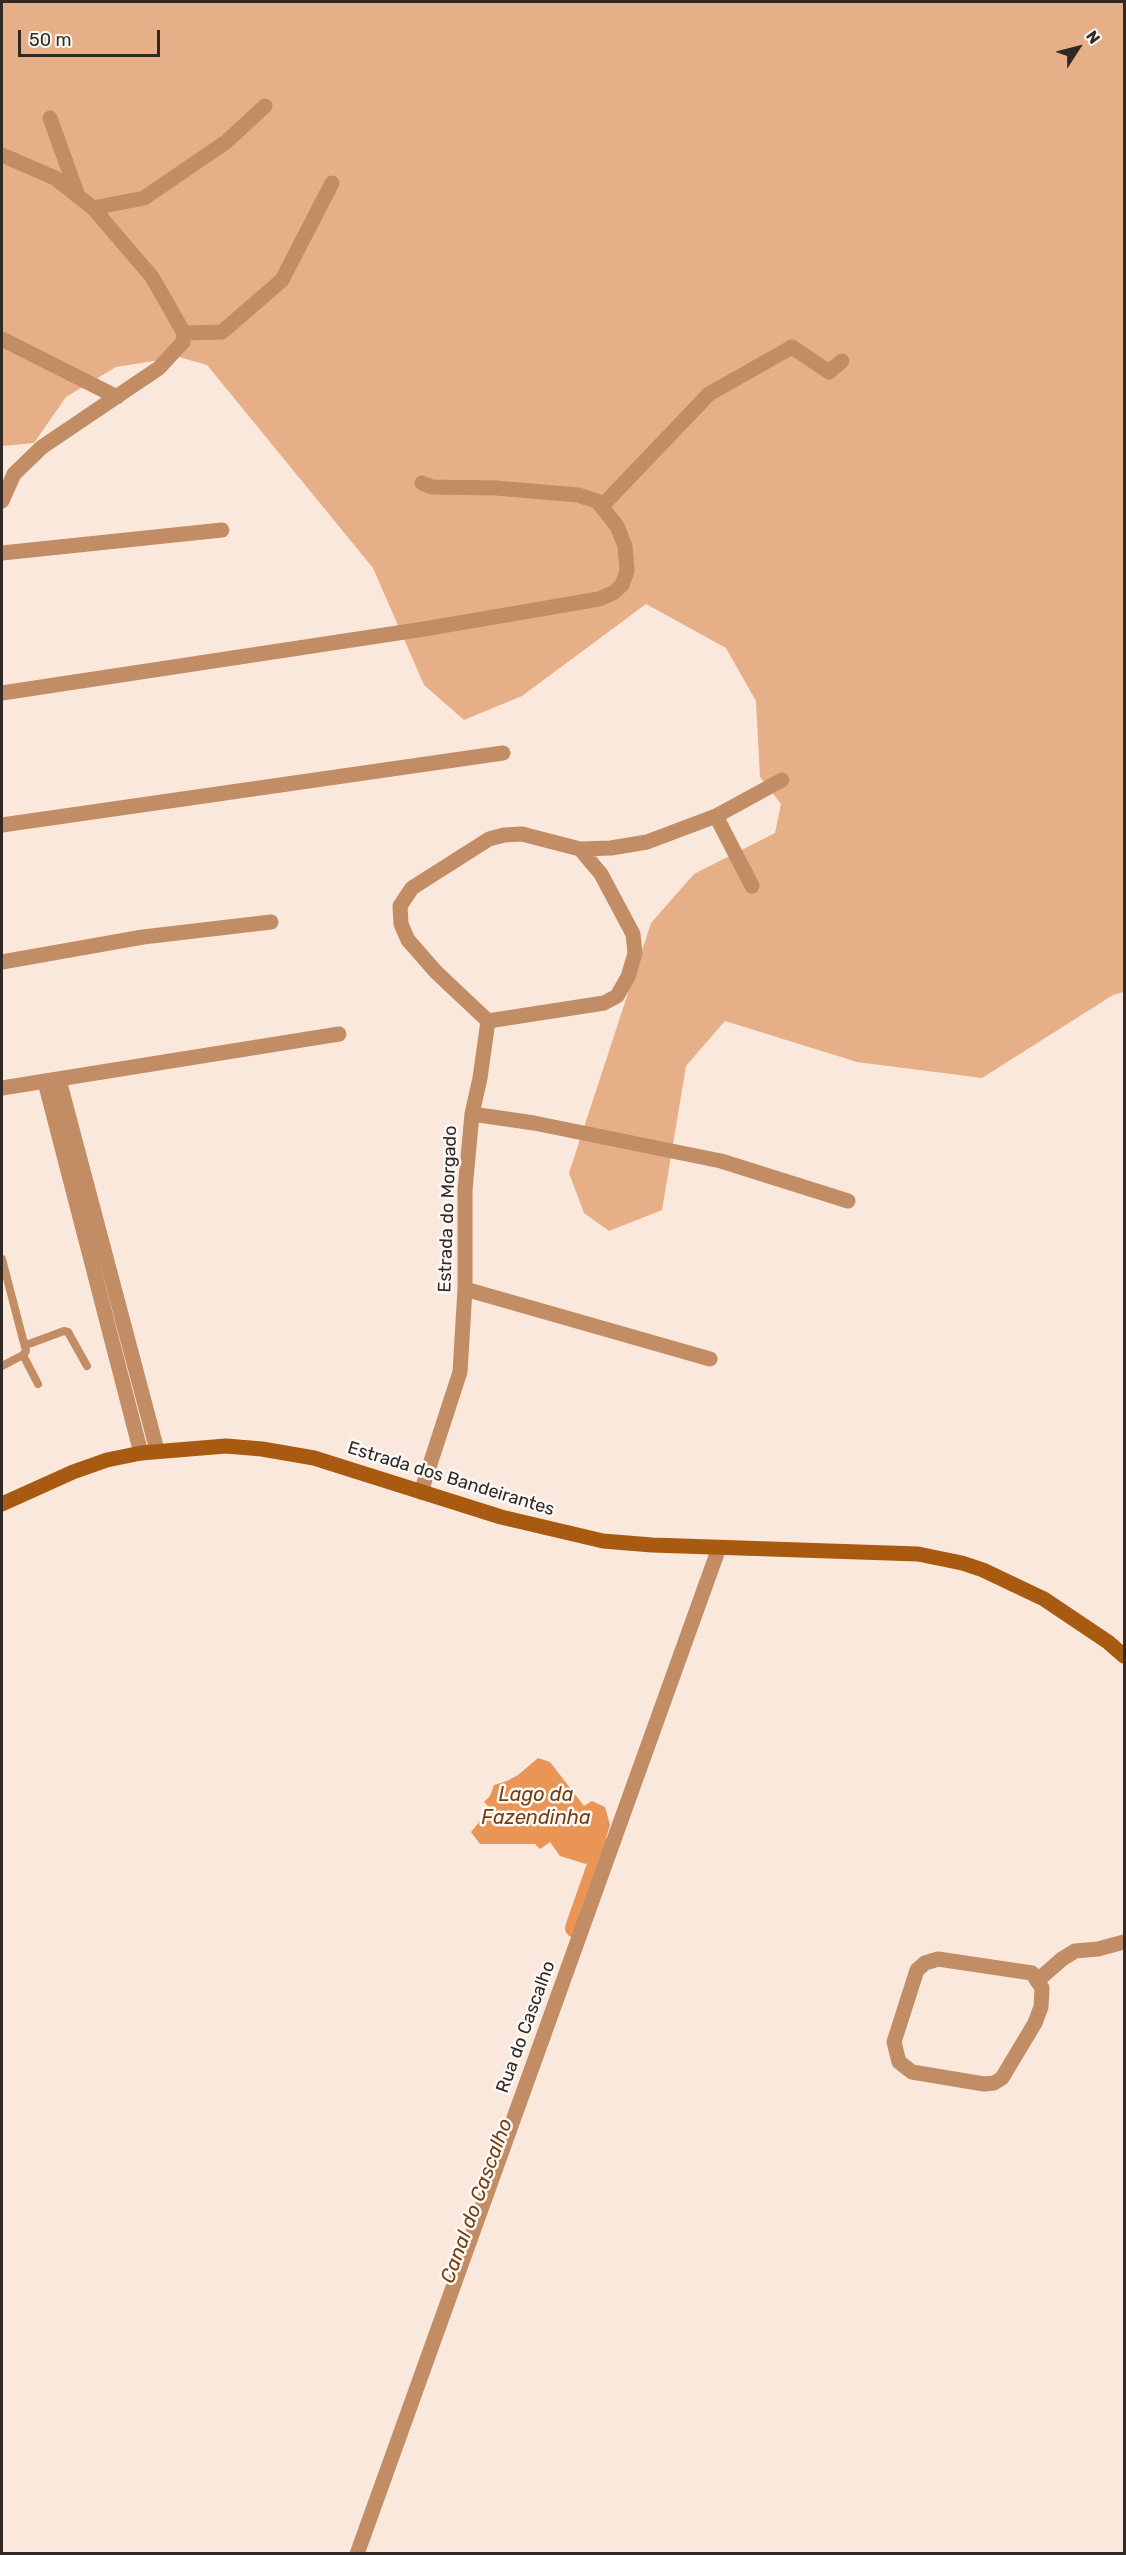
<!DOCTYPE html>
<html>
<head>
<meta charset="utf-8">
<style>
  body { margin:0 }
  #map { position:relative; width:1126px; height:2555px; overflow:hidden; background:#fae8dc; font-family:Rubik,sans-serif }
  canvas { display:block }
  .frame { position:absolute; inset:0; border:3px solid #302925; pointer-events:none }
  .north { position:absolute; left:1048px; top:18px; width:60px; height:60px; -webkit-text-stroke:4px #fcf9f6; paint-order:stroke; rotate:54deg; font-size:16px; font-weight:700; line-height:24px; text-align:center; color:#302925 }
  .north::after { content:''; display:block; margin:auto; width:21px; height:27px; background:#302925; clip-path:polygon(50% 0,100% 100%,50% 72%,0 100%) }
  .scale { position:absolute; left:18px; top:30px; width:142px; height:27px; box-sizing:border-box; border:3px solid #302925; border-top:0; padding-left:8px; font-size:18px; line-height:21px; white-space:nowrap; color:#302925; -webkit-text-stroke:4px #fcf9f6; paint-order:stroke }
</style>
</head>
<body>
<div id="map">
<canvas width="1126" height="2555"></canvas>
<div class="frame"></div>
<div class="north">N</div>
<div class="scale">50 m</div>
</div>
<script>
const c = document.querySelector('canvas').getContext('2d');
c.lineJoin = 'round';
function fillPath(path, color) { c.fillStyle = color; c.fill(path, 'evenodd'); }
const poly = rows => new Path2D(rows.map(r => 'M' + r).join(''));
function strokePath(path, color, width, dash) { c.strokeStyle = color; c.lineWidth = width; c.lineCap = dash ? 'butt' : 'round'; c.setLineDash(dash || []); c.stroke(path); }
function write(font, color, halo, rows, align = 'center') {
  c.font = font + ' Rubik,sans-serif'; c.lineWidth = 5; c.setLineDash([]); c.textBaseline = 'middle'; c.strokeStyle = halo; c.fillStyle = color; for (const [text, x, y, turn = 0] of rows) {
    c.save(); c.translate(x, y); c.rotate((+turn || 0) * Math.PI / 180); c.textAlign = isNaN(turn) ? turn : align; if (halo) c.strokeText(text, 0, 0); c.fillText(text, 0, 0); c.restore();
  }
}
const green = poly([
  [2,2,1124,2,1124,992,1113,995,982,1078,857,1062,725,1021,686,1066,662,1210,609,1231,584,1213,569,1173,651,923,694,874,775,833,781,804,760,777,756,701,726,648,646,604,522,696,464,720,424,685,373,568,207,365,179,357,116,367,66,397,34,443,2,446]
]);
const water = poly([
  [538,1758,550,1762,584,1806,592,1801,605,1807,610,1825,603,1848,586,1864,560,1856,550,1842,540,1849,535,1844,480,1844,471,1832,480,1821,482,1812,489,1807,484,1802,490,1796,494,1785,507,1781,518,1775]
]);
const canal = poly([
  [575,1928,603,1848]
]);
const lane = poly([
  [2,1259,26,1351,23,1355,2,1366],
  [26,1345,64,1331,68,1332,87,1366],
  [23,1355,38,1384]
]);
const street = poly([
  [50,118,78,196],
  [2,155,55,178,93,208,152,277,184,333,183,342,159,368,42,447,14,474,2,501],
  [93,208,144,198,226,142,265,106],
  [184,333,222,332,282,280,332,183],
  [2,339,117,397],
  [602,506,709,394,792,347,829,372,842,361],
  [2,553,222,530],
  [2,693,424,629,599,599,613,593,622,585,627,571,625,546,617,526,597,501,578,495,496,488,432,487,422,483],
  [716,816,752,886],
  [2,825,503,753],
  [2,962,143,937,271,922],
  [488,1021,604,1003,617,996,628,977,635,953,633,934,601,874,580,849],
  [59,1080,157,1450],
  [45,1082,141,1453],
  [2,1088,339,1034],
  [472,1114,534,1123,721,1161,848,1201],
  [465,1289,710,1359],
  [421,1492,460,1372,465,1289,465,1190,472,1114,480,1078,488,1021,436,972,408,940,401,924,400,906,412,888,489,839,504,835,522,834,580,849,611,848,647,842,716,816,782,780],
  [938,1959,1032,1973,1042,1988,1041,2007,1035,2023,1002,2078,994,2083,984,2084,912,2072,899,2062,894,2042,917,1970,925,1963,938,1959],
  [1037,1981,1062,1959,1075,1951,1098,1949,1124,1942],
  [357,2554,719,1548]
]);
const secondary = poly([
  [2,1504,73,1472,107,1460,141,1453,226,1446,262,1449,314,1458,501,1517,603,1541,652,1545,918,1554,962,1563,983,1570,1044,1599,1108,1642,1124,1656]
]);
const streetNames = [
  ["Estrada do Morgado",448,1209,-88],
  ["Estrada dos Bandeirantes",451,1479,17],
  ["Rua do Cascalho",526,2027,-70]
];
const waterNames = [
  ["Lago da",536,1795],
  ["Fazendinha",536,1818],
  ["Canal do Cascalho",477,2201,-70]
];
fillPath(green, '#e7af88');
fillPath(water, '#e89555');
strokePath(canal, '#e89555', 20);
strokePath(lane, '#c28c65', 8);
strokePath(street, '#c28c65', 15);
strokePath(secondary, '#a85a11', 15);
write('18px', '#302925', '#fcf9f6', streetNames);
write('italic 20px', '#763f10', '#fcf9f6', waterNames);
</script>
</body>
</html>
